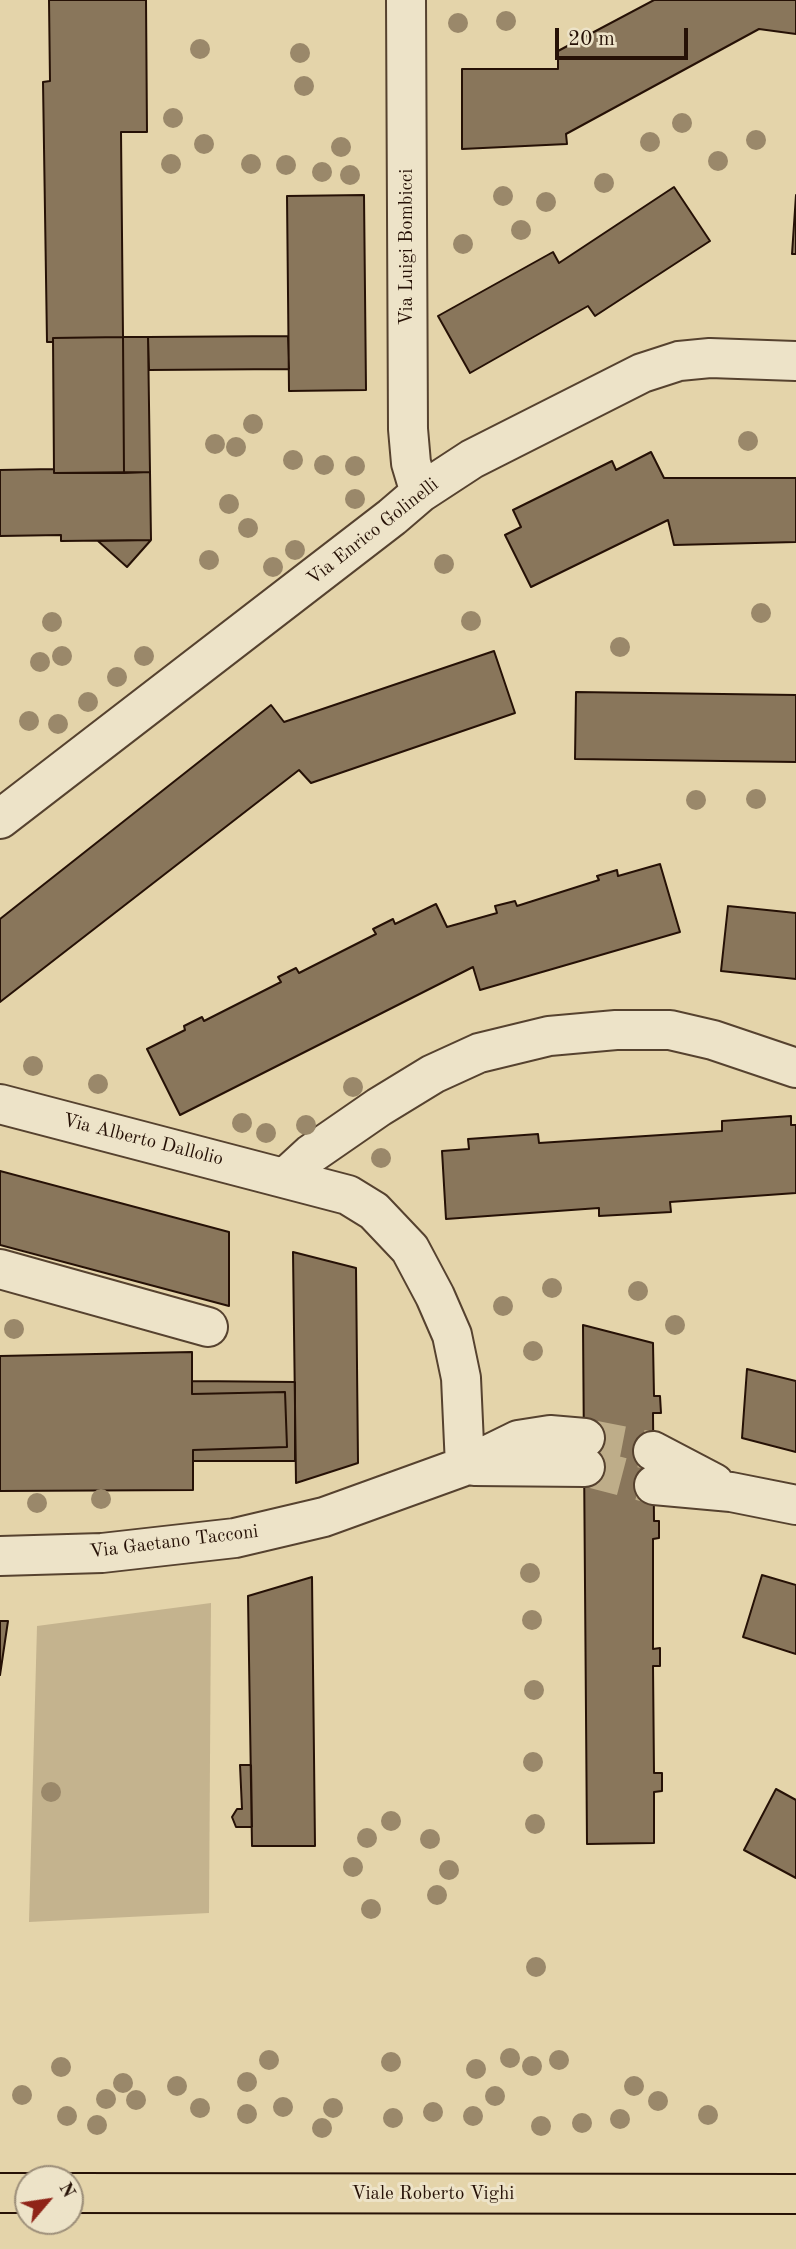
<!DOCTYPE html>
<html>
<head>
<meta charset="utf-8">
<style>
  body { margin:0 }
  #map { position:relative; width:796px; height:2249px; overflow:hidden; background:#e4d4aa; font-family:"Old Standard TT",serif }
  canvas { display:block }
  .north { position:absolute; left:14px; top:2165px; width:70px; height:70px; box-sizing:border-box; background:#ede3c8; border:2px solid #9d8f7a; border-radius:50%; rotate:61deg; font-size:19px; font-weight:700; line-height:28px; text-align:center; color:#261106 }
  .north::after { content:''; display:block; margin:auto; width:24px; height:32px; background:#8f2418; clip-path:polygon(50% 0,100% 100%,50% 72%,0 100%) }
  .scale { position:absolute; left:555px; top:28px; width:133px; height:32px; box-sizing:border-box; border:4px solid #261106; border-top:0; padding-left:9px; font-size:21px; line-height:24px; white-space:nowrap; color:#261106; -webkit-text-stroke:5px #ede3c8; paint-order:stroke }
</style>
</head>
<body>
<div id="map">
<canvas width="796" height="2249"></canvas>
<div class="north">N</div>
<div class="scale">20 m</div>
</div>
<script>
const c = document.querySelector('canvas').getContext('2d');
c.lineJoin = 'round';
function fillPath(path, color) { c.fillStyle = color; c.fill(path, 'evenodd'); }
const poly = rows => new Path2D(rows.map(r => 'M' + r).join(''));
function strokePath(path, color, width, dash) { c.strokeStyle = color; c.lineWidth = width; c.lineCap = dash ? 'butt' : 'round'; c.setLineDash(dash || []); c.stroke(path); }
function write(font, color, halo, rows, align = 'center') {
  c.font = font + ' "Old Standard TT",serif'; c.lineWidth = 6; c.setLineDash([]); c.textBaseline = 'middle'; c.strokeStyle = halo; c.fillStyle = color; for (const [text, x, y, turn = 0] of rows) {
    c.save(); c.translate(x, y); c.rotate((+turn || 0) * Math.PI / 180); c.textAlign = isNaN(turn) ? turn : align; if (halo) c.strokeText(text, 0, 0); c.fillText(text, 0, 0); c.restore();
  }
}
const green = poly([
  [211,1603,209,1913,29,1922,37,1626]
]);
const building = poly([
  [49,0,146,0,147,132,121,132,123,337,53,338,53,342,47,342,43,82,50,81,49,0],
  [654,0,796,0,796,34,759,29,566,134,567,144,462,149,462,69,558,69,558,51,654,0],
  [674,187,710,241,595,316,588,306,470,373,438,316,553,252,559,263,674,187],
  [364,195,366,390,289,391,287,196,364,195],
  [796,195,796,254,792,254,796,195],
  [288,336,289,369,149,370,148,337,288,336],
  [123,337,124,473,54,473,53,338,123,337],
  [123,337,148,337,150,472,124,473,123,337],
  [651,452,664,478,796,478,796,542,674,545,668,520,531,587,505,535,521,527,513,510,612,461,616,470,651,452],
  [54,469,54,473,150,472,151,540,61,541,61,535,0,536,0,470,54,469],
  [151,540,127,567,98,541,151,540],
  [494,651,515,713,311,783,299,770,0,1002,0,919,271,705,284,722,494,651],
  [576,692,796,695,796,762,575,759,576,692],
  [660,864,680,932,480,990,473,967,180,1115,147,1049,185,1030,184,1026,202,1017,204,1021,281,982,278,977,296,968,299,973,376,934,373,929,393,919,395,924,436,904,447,927,497,913,495,906,515,901,517,906,599,880,597,876,617,870,618,876,660,864],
  [728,906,796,913,796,979,721,971,728,906],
  [791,1116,791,1125,796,1125,796,1193,670,1202,671,1212,599,1216,599,1208,446,1219,442,1151,469,1149,468,1139,538,1134,539,1143,722,1131,722,1121,791,1116],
  [0,1171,229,1232,229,1306,0,1245,0,1171],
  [293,1252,356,1268,358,1463,296,1483,293,1252],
  [583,1325,653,1343,654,1396,660,1396,661,1413,653,1413,654,1521,659,1521,659,1538,653,1539,653,1649,660,1648,660,1666,653,1666,654,1773,662,1773,662,1791,654,1792,654,1843,587,1844,583,1325],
  [192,1352,192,1394,285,1392,287,1447,193,1450,193,1490,0,1491,0,1356,192,1352],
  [747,1369,796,1381,796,1452,742,1438,747,1369],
  [192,1381,295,1382,295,1461,193,1461,193,1450,287,1447,285,1392,192,1394,192,1381],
  [762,1575,796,1585,796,1654,743,1637,762,1575],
  [312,1577,315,1846,252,1846,248,1596,312,1577],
  [0,1621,8,1621,0,1675,0,1621],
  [240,1765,251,1765,252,1827,236,1827,232,1817,237,1809,242,1809,240,1765],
  [776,1789,796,1800,796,1878,744,1850,776,1789]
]);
const minorTunnel = poly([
  [585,1438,653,1451],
  [585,1467,654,1485]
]);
const minor = poly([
  [406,0,408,429,411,463,420,493],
  [0,819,392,517,420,493,472,459,642,373,679,361,710,358,796,361],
  [0,1104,348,1195,374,1211,410,1249,435,1296,452,1335,461,1378,465,1466],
  [286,1177,311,1154,379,1107,433,1074,479,1053,549,1036,616,1030,670,1030,713,1040,796,1068],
  [0,1269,208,1327],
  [653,1451,714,1483],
  [474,1466,585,1467],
  [654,1485,731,1492,796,1505],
  [0,1556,102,1553,235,1538,324,1517,465,1466,518,1440,550,1435,585,1438]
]);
const major = poly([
  [0,2193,28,2193],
  [70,2193,796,2194]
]);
const trees = [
  [506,21],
  [458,23],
  [200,49],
  [300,53],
  [304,86],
  [173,118],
  [682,123],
  [756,140],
  [650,142],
  [204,144],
  [341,147],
  [718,161],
  [171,164],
  [251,164],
  [286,165],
  [322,172],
  [350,175],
  [604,183],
  [503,196],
  [546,202],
  [521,230],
  [463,244],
  [253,424],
  [748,441],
  [215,444],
  [236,447],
  [293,460],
  [324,465],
  [355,466],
  [355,499],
  [229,504],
  [248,528],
  [295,550],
  [209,560],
  [444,564],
  [273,567],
  [761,613],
  [471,621],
  [52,622],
  [620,647],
  [62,656],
  [144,656],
  [40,662],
  [117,677],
  [88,702],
  [29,721],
  [58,724],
  [756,799],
  [696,800],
  [33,1066],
  [98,1084],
  [353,1087],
  [242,1123],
  [306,1125],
  [266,1133],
  [381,1158],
  [552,1288],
  [638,1291],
  [503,1306],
  [675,1325],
  [14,1329],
  [533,1351],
  [101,1499],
  [37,1503],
  [530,1573],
  [532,1620],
  [534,1690],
  [533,1762],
  [51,1792],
  [391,1821],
  [535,1824],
  [367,1838],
  [430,1839],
  [353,1867],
  [449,1870],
  [437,1895],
  [371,1909],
  [536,1967],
  [510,2058],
  [269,2060],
  [559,2060],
  [391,2062],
  [532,2066],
  [61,2067],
  [476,2069],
  [247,2082],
  [123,2083],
  [177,2086],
  [634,2086],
  [22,2095],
  [495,2096],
  [106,2099],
  [136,2100],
  [658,2101],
  [283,2107],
  [200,2108],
  [333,2108],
  [433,2112],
  [247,2114],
  [708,2115],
  [67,2116],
  [473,2116],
  [393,2118],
  [620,2119],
  [582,2123],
  [97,2125],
  [541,2126],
  [322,2128]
];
const streetNames = [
  ["Via Luigi Bombicci",407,247,-90],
  ["Via Enrico Golinelli",373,532,-38],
  ["Via Alberto Dallolio",143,1140,14],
  ["Via Gaetano Tacconi",174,1542,-7],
  ["Viale Roberto Vighi",433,2194]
];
fillPath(green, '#c4b38e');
fillPath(building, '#89765b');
strokePath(building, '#261106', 2);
strokePath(minorTunnel, '#bead89', 38, [38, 19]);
strokePath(minor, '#56422f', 42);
strokePath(major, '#261106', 42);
strokePath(minor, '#ede3c8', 38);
strokePath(major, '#e4d4aa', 38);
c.fillStyle = '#9a886a';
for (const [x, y] of trees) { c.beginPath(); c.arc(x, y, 10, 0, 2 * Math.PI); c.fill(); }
write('19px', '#261106', '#ede3c8', streetNames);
</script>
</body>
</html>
